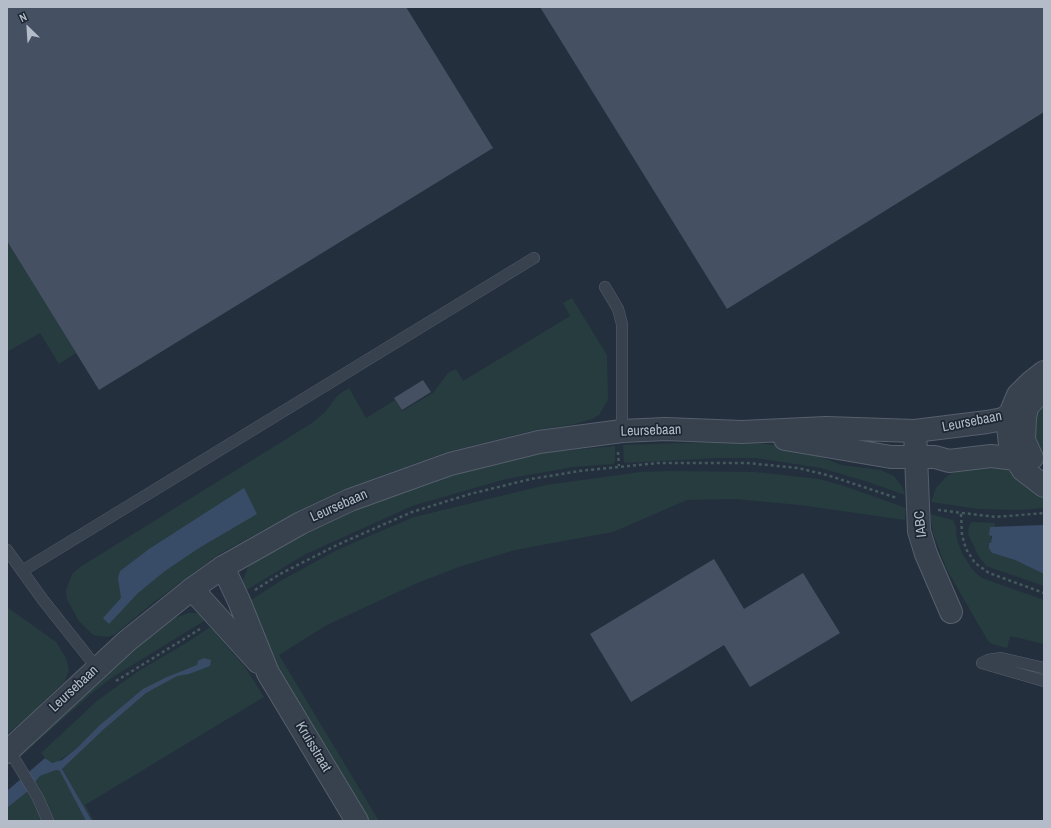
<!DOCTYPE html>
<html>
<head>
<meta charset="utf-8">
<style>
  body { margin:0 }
  #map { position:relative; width:1051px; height:828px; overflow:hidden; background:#242f3e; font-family:"Archivo Narrow",sans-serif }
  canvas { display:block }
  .frame { position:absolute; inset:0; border:8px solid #b4bcc9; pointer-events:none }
  .north { position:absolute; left:8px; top:8px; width:40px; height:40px; -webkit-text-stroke:3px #1d2633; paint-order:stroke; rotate:335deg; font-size:11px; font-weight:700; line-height:16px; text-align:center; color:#b4bcc9 }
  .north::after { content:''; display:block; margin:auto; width:14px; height:18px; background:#b4bcc9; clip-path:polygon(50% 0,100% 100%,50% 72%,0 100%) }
</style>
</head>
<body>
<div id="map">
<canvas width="1051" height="828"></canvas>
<div class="frame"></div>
<div class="north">N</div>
</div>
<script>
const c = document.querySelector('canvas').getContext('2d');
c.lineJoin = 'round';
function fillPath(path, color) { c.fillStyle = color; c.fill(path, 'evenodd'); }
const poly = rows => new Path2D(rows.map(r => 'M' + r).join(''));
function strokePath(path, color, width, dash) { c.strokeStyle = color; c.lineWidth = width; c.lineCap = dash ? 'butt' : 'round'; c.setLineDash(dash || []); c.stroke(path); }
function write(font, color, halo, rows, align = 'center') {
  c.font = font + ' "Archivo Narrow",sans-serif'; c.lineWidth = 3.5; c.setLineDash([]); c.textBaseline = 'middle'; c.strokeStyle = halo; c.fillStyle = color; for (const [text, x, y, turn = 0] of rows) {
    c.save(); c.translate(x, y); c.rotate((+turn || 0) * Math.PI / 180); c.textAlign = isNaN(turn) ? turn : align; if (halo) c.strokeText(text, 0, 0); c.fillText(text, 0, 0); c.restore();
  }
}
const green = poly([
  [7,241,76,353,59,364,40,333,7,352],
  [572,298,607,355,608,400,599,415,592,419,575,424,535,430,447,452,345,489,297,512,221,553,154,602,114,635,107,637,93,635,78,620,67,599,66,590,72,574,80,567,312,423,325,412,338,395,349,388,366,418,395,400,402,411,433,393,448,373,456,369,463,381,570,316,563,303],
  [1044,398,1044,461,1038,455,1032,442,1035,410],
  [716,442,756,443,793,447,842,465,881,470,894,476,903,488,905,495,868,482,821,468,756,458,717,458,624,463,623,445],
  [615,446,615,462,613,464,573,467,506,479,412,506,304,555,240,594,240,587,249,565,296,538,365,506,458,472,540,453],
  [974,465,1005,467,1013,473,1044,496,1044,508,1019,510,978,509,931,502,936,488,946,477,958,469],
  [670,471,755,472,819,479,844,486,906,508,905,520,800,505,734,499,687,500,613,532,515,550,459,567,417,583,327,625,279,655,379,821,369,821,271,660,248,602,282,580,337,550,414,517,546,485,640,472],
  [930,514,953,520,956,527,957,540,962,553,972,569,977,574,982,578,1044,600,1044,644,1010,636,1007,648,992,644,988,641,947,570,933,533],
  [972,522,995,523,995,527,990,527,992,553,1015,560,1044,574,1044,586,986,566,978,555,968,534,969,526],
  [7,607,56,642,66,658,69,670,65,681,31,714,7,734],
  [188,613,196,613,209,618,113,677,92,693,20,757,19,754,152,634,172,619],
  [210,627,245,667,264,697,85,805,94,821,92,821,62,769,103,729,100,726,77,748,57,762,52,763,48,761,41,753,98,700,140,670,188,642],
  [56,770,61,771,86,821,52,821,35,782,40,776],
  [27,792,34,801,43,821,7,821,7,808]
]);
const water = poly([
  [244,488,257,514,199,548,165,571,138,593,109,624,103,618,121,598,118,578,120,571,149,549],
  [1044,525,1044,574,1015,560,992,553,989,548,989,543,991,543,992,536,989,535,990,527],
  [204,658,211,660,210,666,189,674,177,676,146,693,104,729,62,769,92,821,86,821,60,771,56,770,40,776,27,792,7,808,7,791,45,758,52,763,62,760,77,748,100,725,143,689,167,677,197,665,198,661]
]);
const building = poly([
  [7,7,406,7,493,148,99,390,7,241],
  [540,7,1044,7,1044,112,727,309],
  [423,380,431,392,402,410,394,398],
  [714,559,744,609,803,573,840,633,750,687,724,645,631,702,590,634]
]);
const path = poly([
  [618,452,619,466],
  [938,510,996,517,1044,513],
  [961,514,962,535,966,549,975,563,989,573,1044,593],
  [255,590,280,574,337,545,412,512,470,494,531,479,579,471,658,463,747,463,798,468,827,475,897,498],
  [116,681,200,629]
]);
const service = poly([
  [605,287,618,309,622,324,622,431],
  [7,550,43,600,97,668],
  [22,571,534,258],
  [982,663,1044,681],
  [982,663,988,660,1001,658,1044,668],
  [8,748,38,798,48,821]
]);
const minor = poly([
  [915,431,919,531,926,554,951,612],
  [223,567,239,601,268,673,357,821],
  [192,589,258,662]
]);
const tertiary = poly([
  [1044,372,1030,383,1018,395,1010,414,1008,427,1010,445,1016,459,1023,470,1044,486],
  [785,439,891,457,935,457,949,461,991,456,1016,459],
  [1032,458,1024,440,1025,418,1027,407,1038,395],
  [7,752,127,641,192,589,223,567,301,523,350,500,450,464,539,442,622,431,665,429,742,432,826,428,915,431,987,422,1003,419,1010,414]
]);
const streetNames = [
  ["Leursebaan",972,422,-11],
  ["Leursebaan",651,431,-2],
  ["Leursebaan",339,506,-24],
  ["IABC",921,524,-96],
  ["Leursebaan",74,689,-43],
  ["Kruisstraat",313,747,59]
];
fillPath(green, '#263c3f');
fillPath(water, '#394c67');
fillPath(building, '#455162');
strokePath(service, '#565f6c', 12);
strokePath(minor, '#565f6c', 24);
strokePath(tertiary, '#565f6c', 24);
strokePath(path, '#44595c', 2.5, [3, 3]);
strokePath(service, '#38414e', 11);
strokePath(minor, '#38414e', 22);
strokePath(tertiary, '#38414e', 22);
write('14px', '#b4bcc9', '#1d2633', streetNames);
</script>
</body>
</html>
